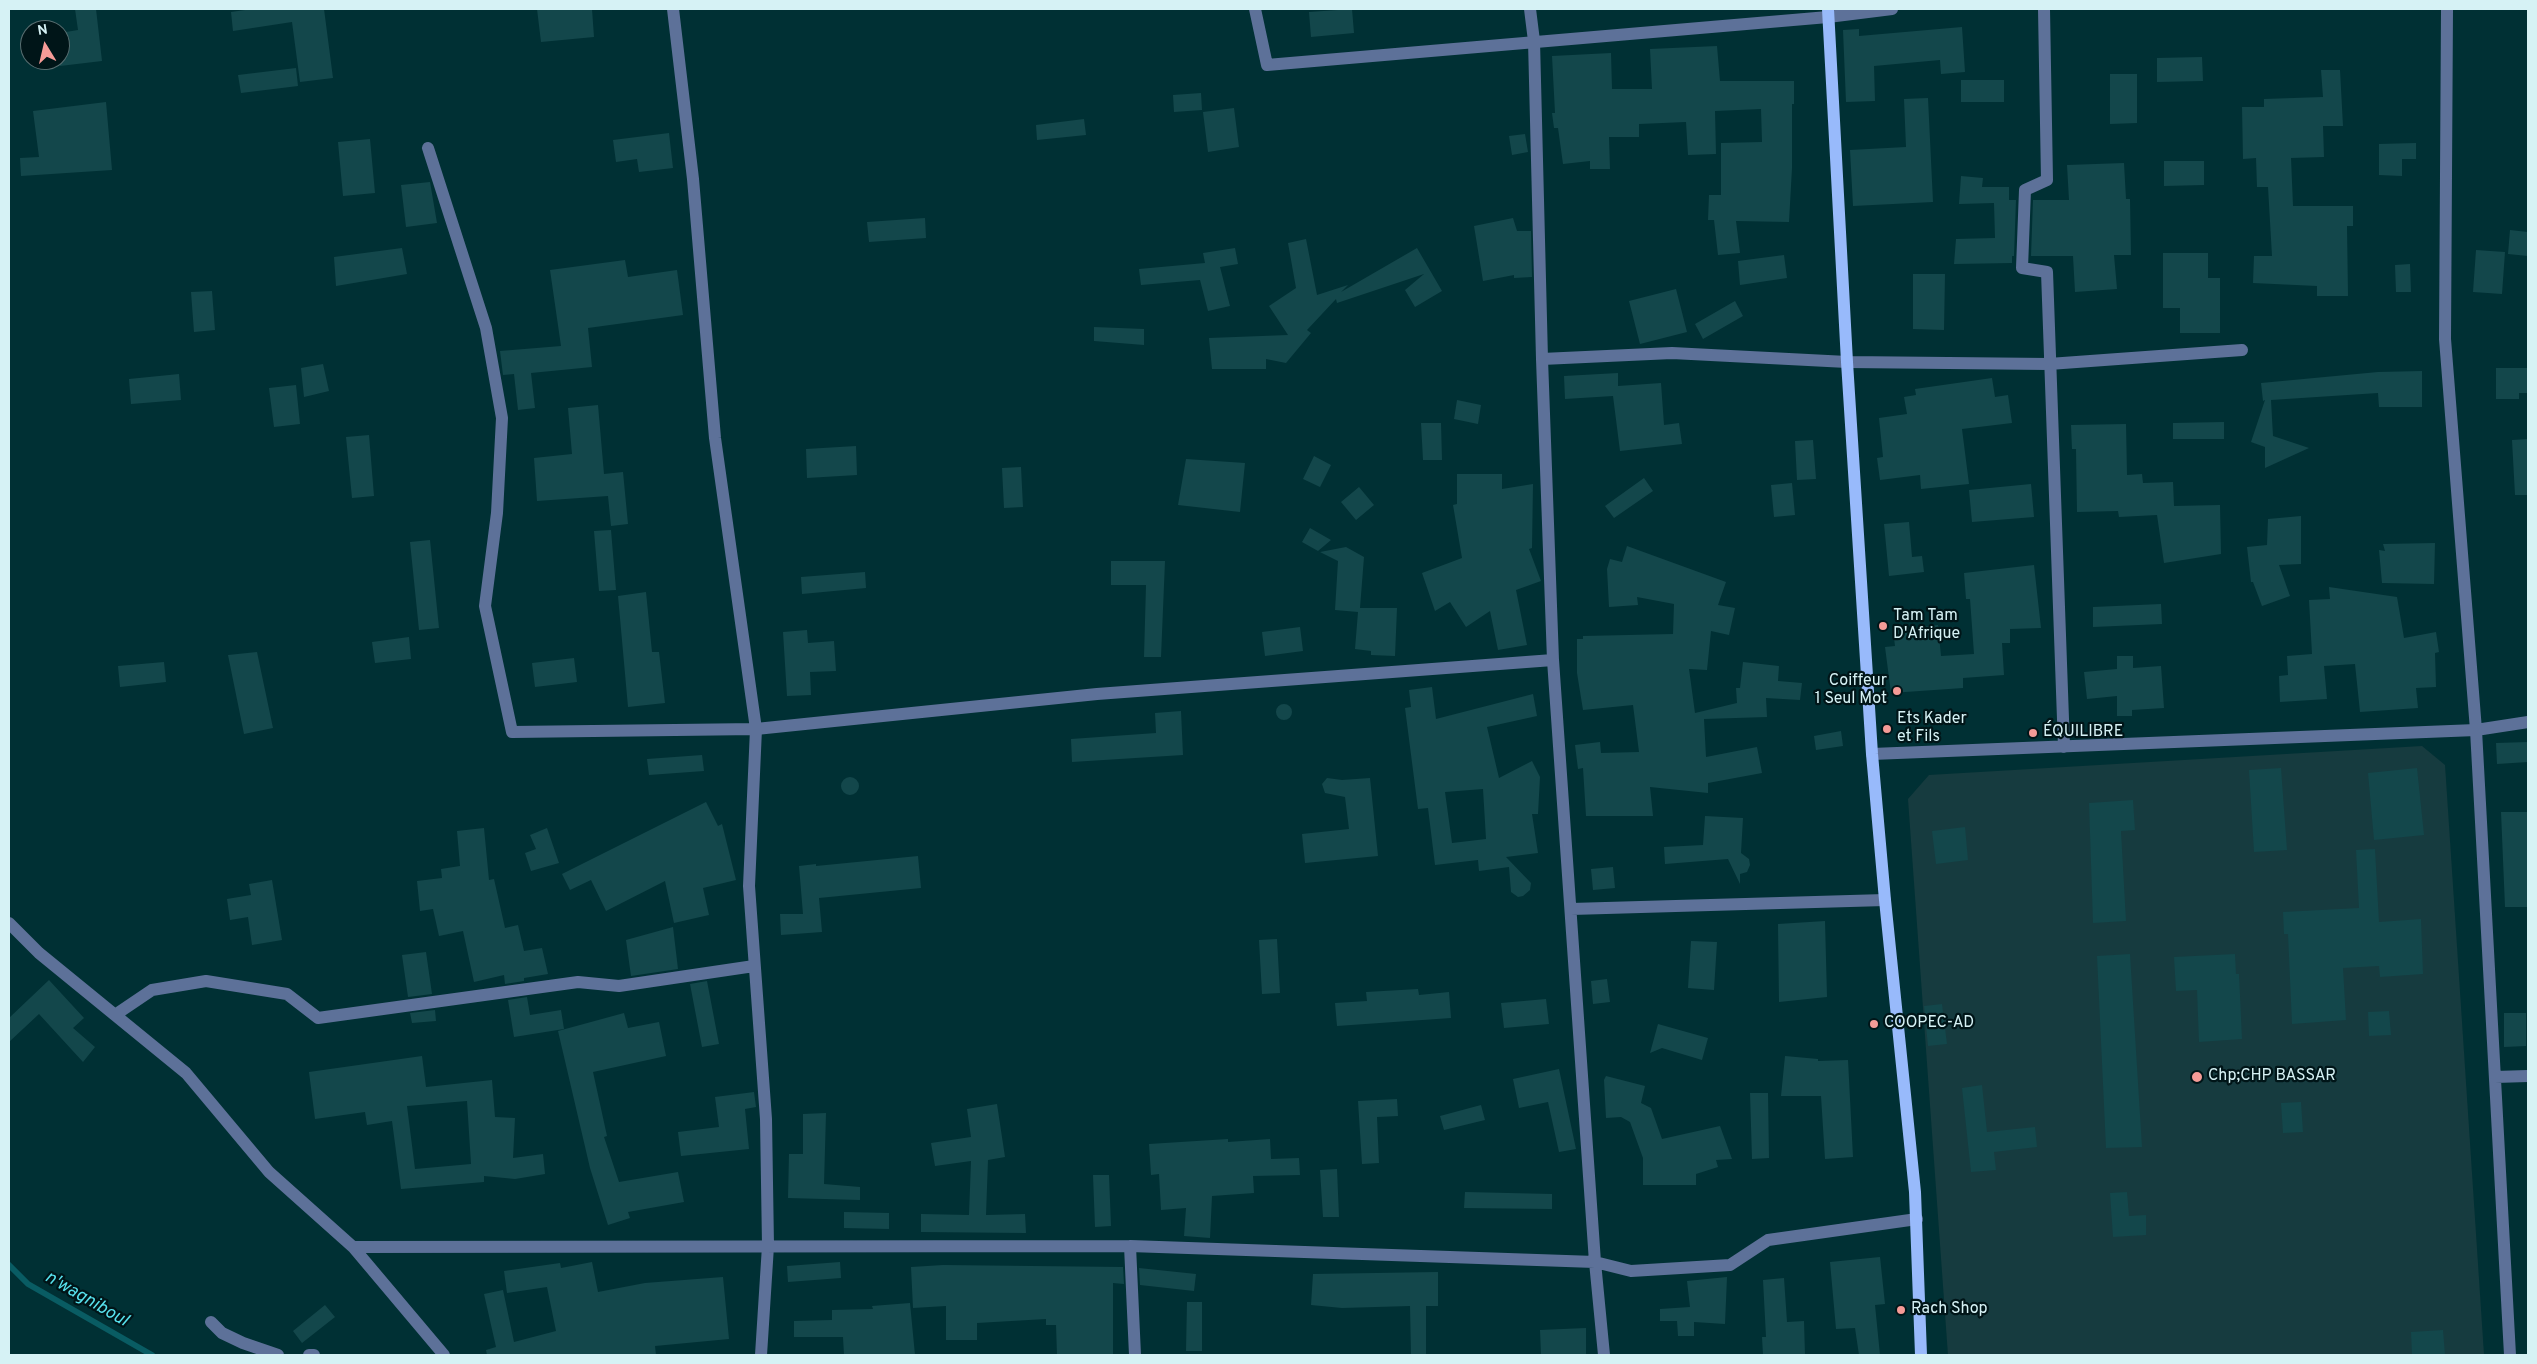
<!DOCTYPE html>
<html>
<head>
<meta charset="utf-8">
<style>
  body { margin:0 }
  #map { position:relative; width:2537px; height:1364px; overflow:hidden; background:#003034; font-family:Overpass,sans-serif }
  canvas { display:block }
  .frame { position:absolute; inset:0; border:10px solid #d6f2f5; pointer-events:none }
  .north { position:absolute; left:20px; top:20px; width:50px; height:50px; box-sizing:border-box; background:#001518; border:1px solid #566d70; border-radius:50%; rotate:351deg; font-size:14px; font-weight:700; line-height:20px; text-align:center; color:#d6f2f5 }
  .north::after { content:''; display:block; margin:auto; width:18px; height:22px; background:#f59b97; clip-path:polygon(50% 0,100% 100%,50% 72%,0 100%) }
</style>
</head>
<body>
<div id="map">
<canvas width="2537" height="1364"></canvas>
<div class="frame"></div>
<div class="north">N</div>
</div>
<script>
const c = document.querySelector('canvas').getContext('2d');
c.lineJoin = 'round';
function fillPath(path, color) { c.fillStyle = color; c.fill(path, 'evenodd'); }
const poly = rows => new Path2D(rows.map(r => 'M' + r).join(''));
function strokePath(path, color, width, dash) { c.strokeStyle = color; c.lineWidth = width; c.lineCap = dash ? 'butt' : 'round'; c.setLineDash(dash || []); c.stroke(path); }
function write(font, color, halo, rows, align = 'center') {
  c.font = font + ' Overpass,sans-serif'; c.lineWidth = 4.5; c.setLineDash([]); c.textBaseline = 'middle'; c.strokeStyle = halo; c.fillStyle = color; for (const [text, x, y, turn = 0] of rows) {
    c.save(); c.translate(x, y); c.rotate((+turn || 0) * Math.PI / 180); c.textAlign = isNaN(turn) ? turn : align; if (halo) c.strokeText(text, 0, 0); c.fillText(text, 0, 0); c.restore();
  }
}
const built = poly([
  [2422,746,2445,765,2484,1355,1948,1355,1908,799,1929,775]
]);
const stream = poly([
  [9,1265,28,1284,152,1355]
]);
const building = poly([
  [75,9,96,9,102,61,60,66,60,33,78,30],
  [252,9,324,9,333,78,300,82,292,22,233,31,231,12],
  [537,9,592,9,594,37,541,42],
  [1352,9,1354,33,1311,37,1309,12],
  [1962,27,1965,72,1941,74,1940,60,1874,66,1875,101,1846,102,1843,30,1859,29,1859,36],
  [1717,46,1720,81,1794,81,1794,104,1792,104,1792,168,1789,222,1736,221,1740,253,1718,255,1714,220,1708,220,1709,195,1721,195,1721,143,1762,142,1761,109,1715,111,1716,154,1688,155,1686,122,1639,124,1639,137,1609,137,1610,169,1590,169,1590,161,1563,164,1558,128,1554,128,1552,113,1555,113,1552,56,1611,53,1612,89,1652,89,1650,49],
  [2202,57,2203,81,2157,82,2157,58],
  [296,68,298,86,241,93,238,75],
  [2321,70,2340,70,2343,126,2323,126,2324,157,2291,158,2293,206,2353,206,2353,226,2347,226,2348,296,2317,296,2317,286,2253,283,2254,256,2272,256,2268,187,2257,187,2256,158,2243,159,2242,107,2264,107,2264,99,2323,97],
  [2110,74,2137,74,2137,123,2110,124],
  [1961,80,2004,80,2004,102,1961,102],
  [1201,93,1202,110,1174,112,1173,95],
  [1928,98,1933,202,1853,206,1850,150,1906,147,1904,99],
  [106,102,112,170,21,176,20,158,39,157,33,111],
  [1234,108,1239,147,1208,152,1203,112],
  [1084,119,1086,135,1037,140,1036,125],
  [669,133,673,168,639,172,637,159,616,162,613,140],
  [1525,134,1528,152,1512,155,1509,136],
  [370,139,375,193,343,196,338,142],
  [2416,143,2416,159,2402,159,2402,176,2379,175,2379,144],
  [2164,161,2204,161,2204,185,2164,186],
  [2124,163,2126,199,2130,199,2131,255,2114,255,2117,289,2075,292,2073,256,2031,256,2033,200,2069,200,2067,165],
  [1961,176,1983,178,1982,187,2009,187,2009,200,2016,200,2014,256,2012,256,2012,263,1954,264,1956,239,1995,238,1994,203,1959,204],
  [430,182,437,223,406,227,401,185],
  [925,218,926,238,869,242,867,222],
  [1513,218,1517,231,1531,231,1532,277,1514,278,1514,275,1483,281,1474,226],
  [2510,230,2528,232,2528,256,2508,254],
  [1306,239,1317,295,1348,285,1341,292,1417,248,1442,291,1415,307,1405,290,1424,274,1337,303,1336,299,1307,330,1311,333,1286,363,1266,359,1266,369,1212,369,1209,338,1288,335,1269,306,1296,288,1288,243],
  [402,248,407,274,336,286,334,257],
  [1235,248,1238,264,1220,267,1230,306,1208,311,1200,280,1141,285,1139,269,1205,263,1203,253],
  [2476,250,2505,252,2502,294,2473,292],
  [2163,253,2208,253,2208,278,2220,278,2220,333,2180,333,2180,308,2163,308],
  [1784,255,1787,278,1740,285,1738,261],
  [625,260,628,277,677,270,683,315,588,328,592,367,531,373,535,408,518,410,514,374,503,375,500,351,561,346,550,270],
  [2410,264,2411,292,2396,292,2395,265],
  [1913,274,1945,274,1944,330,1913,329],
  [1676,289,1687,332,1640,344,1629,301],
  [212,291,215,330,194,332,191,292],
  [1735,301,1743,316,1703,339,1695,324],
  [1094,327,1144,329,1144,345,1094,341],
  [323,364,329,391,304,397,301,368],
  [2496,368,2528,368,2528,393,2519,393,2519,399,2496,399],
  [2422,371,2422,407,2379,407,2378,393,2271,400,2273,436,2309,448,2265,468,2265,447,2251,442,2265,400,2263,401,2261,383,2378,372],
  [1618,373,1618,386,1661,383,1664,425,1679,423,1682,444,1620,451,1613,396,1565,399,1564,376],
  [179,374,181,400,131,404,129,379],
  [1992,378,1995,397,2008,395,2012,423,1962,429,1969,484,1921,489,1920,475,1880,480,1877,458,1883,457,1879,418,1907,414,1904,397,1916,395,1915,389],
  [296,385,300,424,274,427,269,388],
  [1457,400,1481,405,1478,424,1454,419],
  [598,405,604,474,623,472,628,524,611,526,608,496,537,501,534,458,572,454,568,408],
  [2224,422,2224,439,2173,439,2173,423],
  [1421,423,1441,423,1442,460,1423,460],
  [2126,424,2127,475,2142,474,2143,483,2173,482,2174,506,2220,505,2221,554,2164,563,2157,515,2119,517,2118,511,2077,512,2076,449,2072,449,2071,425],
  [369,435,374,496,352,498,346,437],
  [2528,439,2528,495,2515,495,2512,440],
  [1813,440,1816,479,1797,480,1795,441],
  [856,446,857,475,807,478,806,449],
  [1314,456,1331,465,1320,487,1303,479],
  [1186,459,1245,463,1240,512,1178,505],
  [1021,467,1023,507,1004,508,1002,468],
  [1457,474,1502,474,1502,489,1533,484,1532,548,1529,549,1541,581,1516,590,1527,645,1498,650,1490,611,1466,627,1450,602,1435,611,1422,573,1462,558,1453,505,1457,504],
  [1644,478,1653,491,1614,518,1605,506],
  [1792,483,1795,515,1774,517,1771,485],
  [2031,484,2034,517,1972,522,1969,490],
  [1359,487,1374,505,1356,520,1341,502],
  [2301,516,2301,564,2279,565,2290,596,2262,606,2253,582,2251,582,2247,547,2267,545,2268,519],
  [1909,522,1912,557,1922,556,1924,572,1889,576,1884,524],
  [1310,528,1331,540,1318,551,1302,542],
  [611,530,616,590,599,591,594,531],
  [430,540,439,628,419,630,410,542],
  [2435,543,2434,584,2382,583,2379,550,2385,551,2383,544],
  [1627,546,1726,582,1718,605,1735,608,1729,635,1711,631,1707,670,1689,669,1695,713,1737,703,1736,688,1740,688,1743,662,1779,666,1778,681,1802,683,1800,700,1766,698,1767,717,1704,719,1706,757,1757,747,1762,773,1708,783,1708,793,1650,787,1653,816,1586,816,1583,768,1578,769,1575,745,1600,742,1601,753,1639,752,1633,705,1583,710,1577,673,1577,639,1583,639,1583,636,1673,634,1674,604,1637,597,1638,605,1609,607,1607,569,1610,559,1622,562],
  [1346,547,1364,557,1360,608,1397,608,1395,656,1371,655,1371,651,1355,649,1358,612,1335,610,1338,561,1320,552],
  [1111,561,1165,561,1161,657,1144,657,1146,585,1111,585],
  [2034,565,2041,628,2010,629,2010,643,2002,643,2004,675,1963,678,1963,688,1891,693,1885,647,1895,646,1893,630,1938,625,1941,656,1974,654,1970,599,1966,599,1964,573],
  [865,572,866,588,802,594,801,577],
  [2329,587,2397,597,2404,638,2436,632,2439,652,2435,653,2436,687,2416,688,2418,708,2360,712,2355,664,2324,666,2327,699,2280,702,2279,676,2288,675,2287,656,2312,654,2309,600,2330,599],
  [646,592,652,652,659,652,665,703,628,707,618,596],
  [2161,604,2162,624,2093,627,2093,607],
  [1300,627,1303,651,1265,656,1262,632],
  [807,630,808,643,834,641,836,671,810,672,811,695,787,696,783,632],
  [409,637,411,659,375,663,372,642],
  [257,652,273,728,244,734,228,655],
  [2117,656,2133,656,2133,668,2161,666,2164,708,2132,710,2132,716,2117,716,2117,696,2087,699,2084,672,2117,669],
  [574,658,577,682,535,687,532,663],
  [164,662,166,682,120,687,118,666],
  [1432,687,1436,719,1533,694,1537,716,1487,727,1499,778,1532,761,1540,777,1538,814,1532,814,1538,853,1506,857,1531,883,1530,890,1523,896,1518,897,1511,892,1509,867,1479,871,1478,860,1435,865,1428,808,1418,809,1405,708,1411,707,1409,690],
  [1483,789,1486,839,1452,843,1445,792],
  '1276 712a8 8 0 1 1 16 0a8 8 0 1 1-16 0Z',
  [1181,711,1183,755,1072,762,1071,739,1156,733,1155,713],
  [1841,731,1843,746,1816,750,1814,736],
  [2528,742,2528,762,2497,764,2496,743],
  [702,755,704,771,649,775,647,759],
  [2281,768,2287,850,2254,852,2249,770],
  [2417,768,2424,835,2374,840,2368,773],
  '841 786a9 9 0 1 1 18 0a9 9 0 1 1-18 0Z',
  [1327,778,1342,780,1370,778,1378,856,1305,863,1302,834,1349,829,1345,797,1325,793,1322,784],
  [2133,800,2135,830,2121,831,2126,921,2093,923,2089,803],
  [706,802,718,826,722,824,736,880,703,888,709,915,674,923,665,881,606,911,591,880,570,890,562,874],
  [2501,812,2528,812,2528,907,2505,907],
  [1705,816,1743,818,1741,853,1749,859,1750,865,1747,872,1740,874,1740,884,1728,859,1665,864,1664,847,1703,845],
  [1965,827,1968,860,1936,864,1932,831],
  [484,828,489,880,494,879,505,928,518,925,524,951,542,948,548,974,524,978,524,981,505,984,504,975,474,982,463,931,439,936,433,909,420,911,417,881,442,878,441,869,460,866,457,831],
  [547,828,559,863,531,871,525,853,536,849,530,835],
  [2375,849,2379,922,2421,919,2423,974,2380,977,2379,966,2343,968,2346,1020,2292,1024,2288,934,2284,934,2283,912,2359,908,2356,850],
  [918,856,921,888,819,898,822,932,781,935,780,914,803,914,799,866,816,864,816,866],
  [1613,867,1615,888,1593,890,1591,869],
  [272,880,282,940,252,945,248,917,230,920,227,899,251,895,249,884],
  [1825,921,1827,997,1779,1002,1778,924],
  [673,927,678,969,631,976,626,940],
  [1277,939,1280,993,1262,994,1259,940],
  [1691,941,1717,942,1714,990,1688,988],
  [426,952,432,994,408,997,402,955],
  [2130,954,2142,1147,2106,1148,2097,956],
  [2235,954,2236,974,2239,974,2242,1039,2199,1042,2197,990,2176,991,2174,957],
  [1607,979,1610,1002,1593,1004,1591,981],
  [49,980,84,1018,73,1028,95,1047,83,1062,39,1014,9,1042,9,1018],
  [707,981,719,1044,702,1047,690,984],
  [1418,989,1419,995,1449,992,1451,1018,1337,1026,1335,1003,1367,1001,1366,992],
  [527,997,530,1015,561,1010,564,1029,514,1037,508,1000],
  [1546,999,1549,1024,1504,1028,1501,1003],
  [1942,1004,1947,1044,1928,1046,1924,1006],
  [435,1010,436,1021,412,1023,410,1013],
  [2389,1011,2391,1035,2369,1036,2368,1012],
  [624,1013,628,1028,659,1022,666,1056,593,1072,607,1136,604,1137,619,1182,678,1172,684,1202,628,1212,630,1218,608,1225,590,1168,558,1031],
  [2504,1013,2526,1013,2526,1046,2504,1047],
  [1658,1024,1708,1038,1702,1060,1662,1048,1650,1053],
  [422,1056,426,1087,492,1080,495,1117,515,1118,513,1158,543,1154,545,1174,515,1179,484,1176,484,1182,401,1189,392,1121,367,1125,365,1112,315,1119,309,1072],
  [467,1101,471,1164,415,1169,407,1106],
  [1785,1056,1818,1059,1818,1061,1848,1060,1853,1157,1825,1159,1821,1096,1781,1096],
  [1559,1069,1576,1149,1559,1152,1548,1102,1519,1108,1513,1079],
  [1606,1076,1645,1086,1641,1103,1651,1108,1662,1139,1720,1126,1732,1159,1716,1160,1718,1167,1696,1174,1696,1185,1643,1185,1643,1158,1630,1122,1621,1117,1606,1118,1604,1080],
  [1982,1085,1987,1132,2035,1127,2037,1147,1994,1152,1996,1170,1971,1172,1962,1088],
  [754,1092,756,1107,745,1109,749,1149,681,1156,678,1132,719,1127,715,1097],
  [1750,1093,1768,1093,1769,1158,1752,1159],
  [1397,1099,1398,1116,1377,1117,1379,1163,1362,1164,1358,1101],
  [2301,1102,2303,1132,2283,1133,2281,1103],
  [997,1104,1005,1157,988,1160,986,1215,1025,1214,1026,1233,921,1232,921,1214,969,1215,971,1161,935,1166,931,1143,971,1137,967,1109],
  [1481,1105,1485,1120,1444,1130,1440,1116],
  [826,1113,824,1184,860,1187,860,1200,788,1198,789,1154,803,1154,803,1114],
  [1228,1139,1228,1142,1270,1139,1271,1159,1299,1158,1300,1175,1253,1176,1254,1193,1212,1196,1210,1238,1184,1236,1186,1208,1161,1210,1159,1174,1151,1175,1149,1144],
  [1337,1169,1339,1217,1323,1217,1320,1170],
  [1093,1175,1109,1175,1111,1226,1095,1227],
  [1465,1192,1552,1194,1552,1209,1464,1208],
  [2127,1192,2129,1216,2146,1215,2146,1235,2113,1237,2110,1193],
  [844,1212,889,1213,889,1229,844,1228],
  [1880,1257,1885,1304,1875,1305,1880,1355,1859,1355,1855,1328,1836,1329,1830,1262],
  [592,1262,598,1292,645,1283,723,1277,729,1339,655,1346,656,1355,487,1355,486,1350,496,1347,484,1294,503,1290,514,1342,556,1331,547,1287,507,1293,504,1271,560,1263,561,1268],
  [840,1262,841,1278,788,1282,787,1266],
  [943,1265,1123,1267,1124,1284,1113,1283,1113,1354,1057,1355,1056,1325,1046,1325,1046,1319,977,1323,977,1340,946,1340,946,1306,913,1308,911,1267],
  [1139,1268,1196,1274,1194,1291,1140,1285],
  [1438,1272,1438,1306,1426,1306,1426,1355,1411,1355,1410,1306,1342,1308,1311,1305,1313,1274],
  [1727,1277,1725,1324,1694,1322,1694,1336,1678,1336,1677,1321,1660,1321,1660,1309,1690,1307,1687,1281],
  [1784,1278,1787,1322,1804,1321,1805,1355,1763,1355,1762,1337,1766,1337,1763,1280],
  [1187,1302,1202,1302,1202,1351,1186,1351],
  [910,1303,915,1355,844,1355,843,1337,794,1337,794,1321,832,1320,832,1310,873,1309,872,1306],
  [325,1305,335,1317,302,1343,293,1331],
  [1586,1328,1586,1355,1541,1355,1540,1330],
  [2443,1330,2445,1355,2412,1355,2411,1332]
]);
const minor = poly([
  [673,9,693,179,715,438,756,729,749,886,766,1119,768,1246,761,1355],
  [1255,9,1267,65,1828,17,1892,9],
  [1530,9,1534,41,1542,359,1553,660,1595,1262,1604,1355],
  [2044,9,2047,180,2025,190,2022,268,2047,272,2064,747],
  [2447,9,2445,339,2476,730,2510,1355],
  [428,148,486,328,502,418,497,513,485,606,512,732,756,729,1097,694,1553,660],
  [1542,359,1672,353,1847,362,2049,364,2242,350],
  [1872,754,2476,730,2528,722],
  [1571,909,1885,900],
  [9,923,39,953,186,1073,269,1172,353,1247,444,1355],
  [115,1015,152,990,206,981,287,994,318,1018,578,982,619,986,754,966],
  [2495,1077,2528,1076],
  [1130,1246,1135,1355],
  [353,1247,1130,1246,1595,1262,1631,1271,1730,1265,1768,1240,1917,1219],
  [211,1322,222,1333,243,1343,278,1355],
  [309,1355,314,1355]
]);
const major = poly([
  [1828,9,1847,362,1872,754,1885,900,1915,1192,1921,1355]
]);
const markers = [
  [1883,626,5,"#f59b97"],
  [1897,691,5,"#f59b97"],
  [1887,729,5,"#f59b97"],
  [2033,733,5,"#f59b97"],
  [1874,1024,5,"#f59b97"],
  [2197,1077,6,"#f59b97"],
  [1901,1310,5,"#f59b97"]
];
const poiNames = [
  ["Tam Tam",1893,617],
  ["D'Afrique",1893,635],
  ["Coiffeur",1887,682,"right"],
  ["1 Seul Mot",1887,700,"right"],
  ["Ets Kader",1897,720],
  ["et Fils",1897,738],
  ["ÉQUILIBRE",2043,733],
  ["COOPEC-AD",1884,1024],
  ["Chp;CHP BASSAR",2208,1077],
  ["Rach Shop",1911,1310]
];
const waterNames = [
  ["n'wagniboul",86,1300,30]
];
fillPath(built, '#163b3f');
strokePath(stream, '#095c63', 6);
fillPath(building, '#13474b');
strokePath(minor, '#5d7199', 12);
strokePath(major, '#98bafb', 12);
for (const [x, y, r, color] of markers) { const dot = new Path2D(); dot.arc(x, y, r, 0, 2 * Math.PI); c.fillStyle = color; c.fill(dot); strokePath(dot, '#001518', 2); }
write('16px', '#d6f2f5', '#001518', poiNames, 'left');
write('italic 18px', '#57e2ee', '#001518', waterNames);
</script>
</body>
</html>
